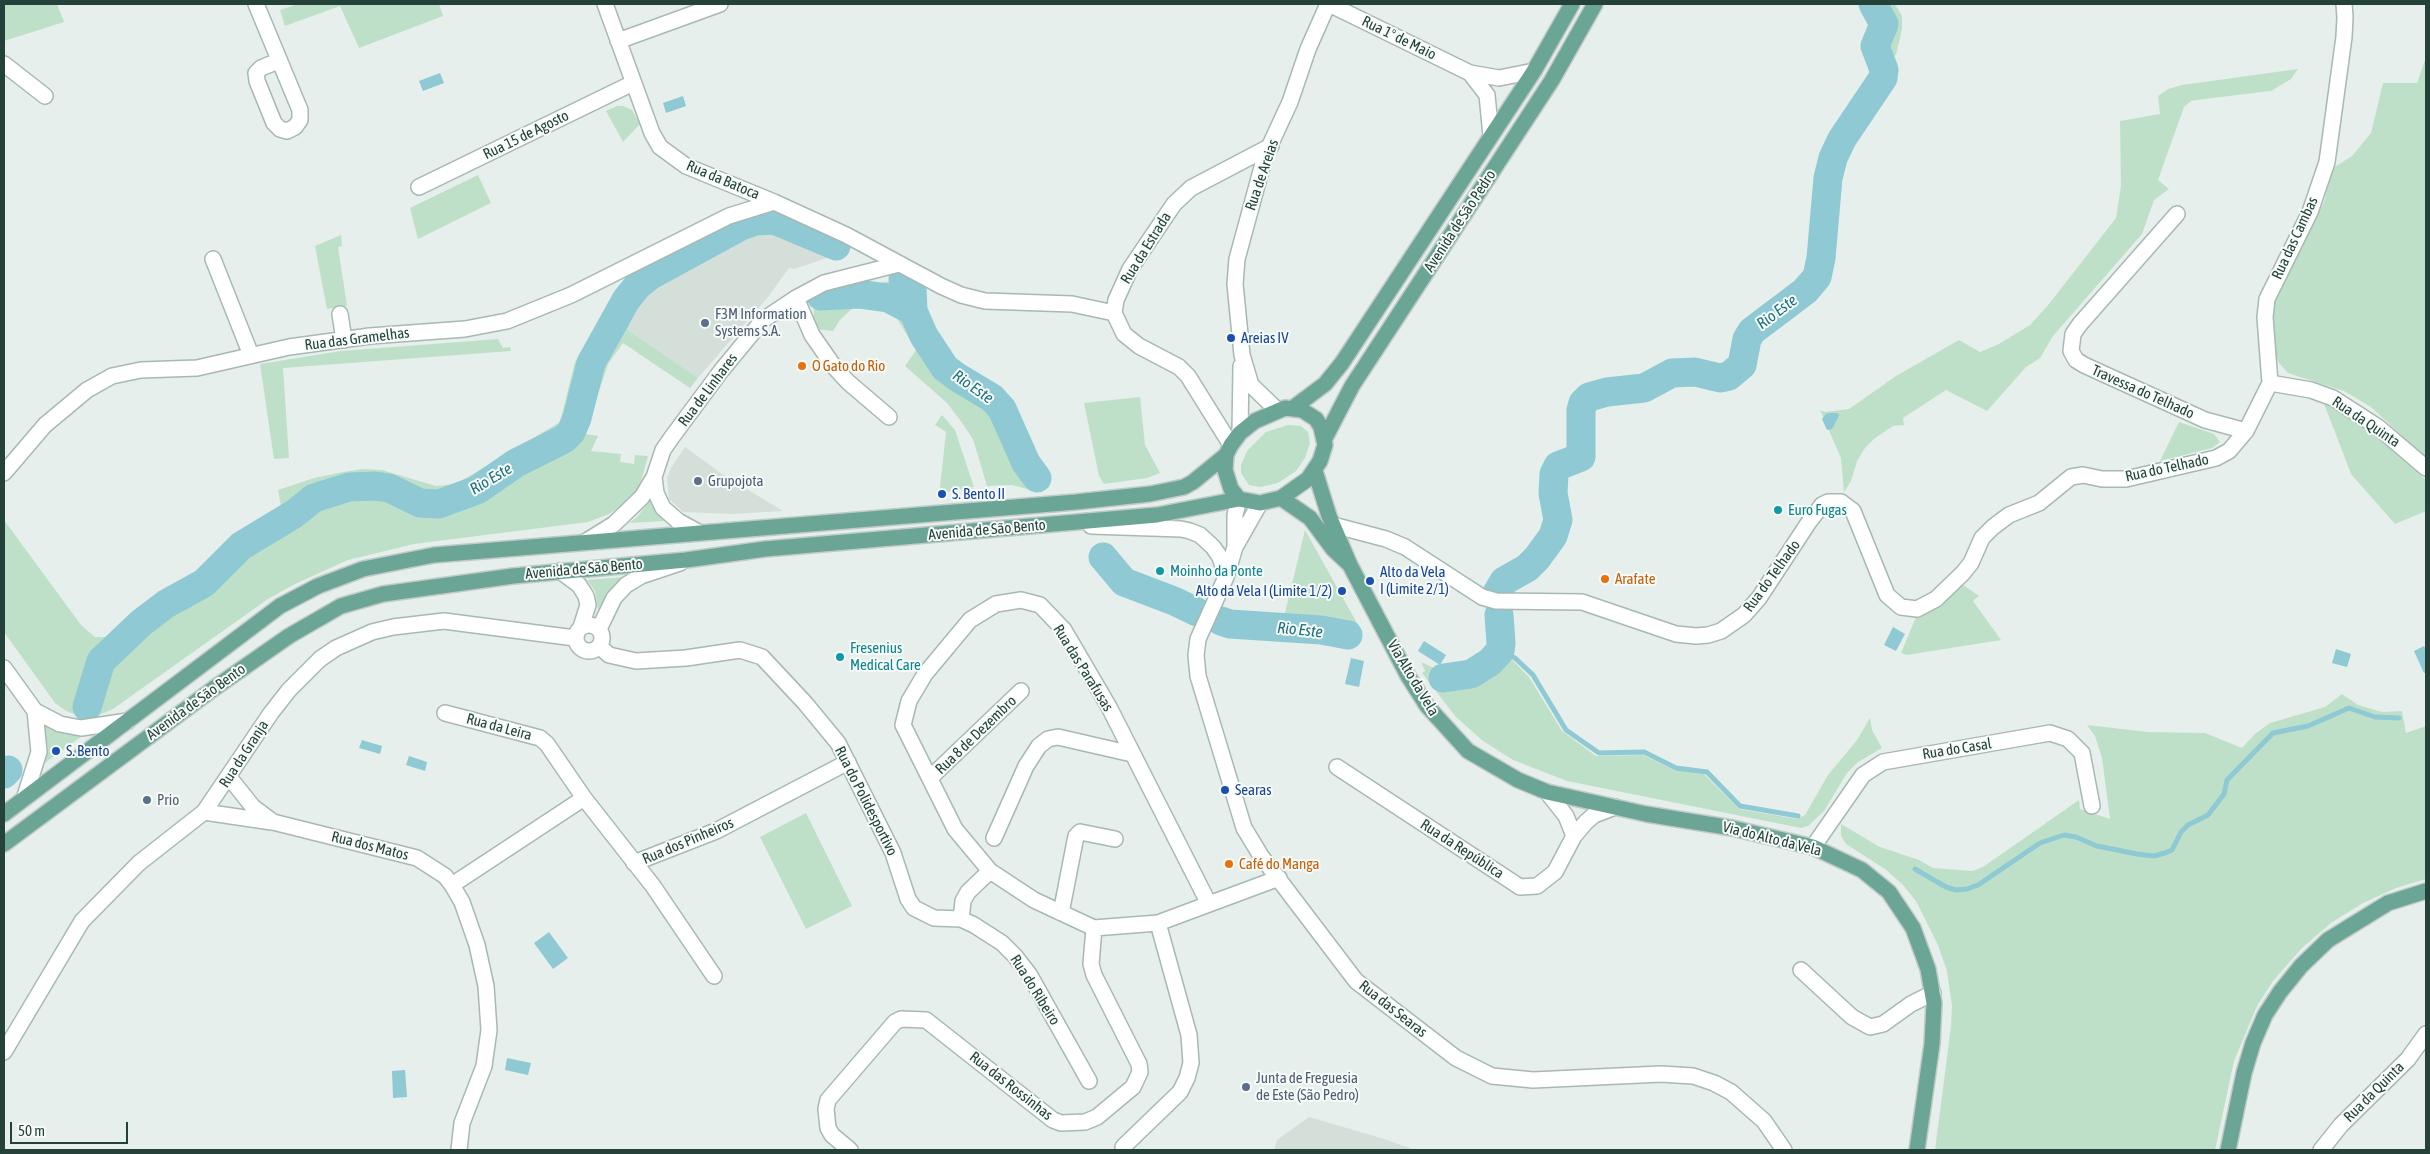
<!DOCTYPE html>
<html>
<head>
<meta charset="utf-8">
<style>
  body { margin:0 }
  #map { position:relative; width:2430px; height:1154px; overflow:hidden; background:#e6efeb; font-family:"Asap Condensed",sans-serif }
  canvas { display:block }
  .frame { position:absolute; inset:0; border:5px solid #24423a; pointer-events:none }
  .scale { position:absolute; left:10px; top:1122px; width:118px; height:22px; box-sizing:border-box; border:2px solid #24423a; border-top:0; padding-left:6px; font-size:15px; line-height:18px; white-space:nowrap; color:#24423a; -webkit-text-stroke:4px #f7fbf9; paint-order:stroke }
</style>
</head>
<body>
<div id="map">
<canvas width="2430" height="1154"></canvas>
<div class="frame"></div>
<div class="scale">50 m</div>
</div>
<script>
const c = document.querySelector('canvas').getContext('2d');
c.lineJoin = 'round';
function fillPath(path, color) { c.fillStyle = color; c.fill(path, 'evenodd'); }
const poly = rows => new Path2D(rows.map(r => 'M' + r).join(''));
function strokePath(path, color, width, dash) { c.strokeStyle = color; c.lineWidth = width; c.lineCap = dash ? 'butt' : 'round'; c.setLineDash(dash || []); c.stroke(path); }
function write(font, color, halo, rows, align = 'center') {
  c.font = font + ' "Asap Condensed",sans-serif'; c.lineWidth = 4; c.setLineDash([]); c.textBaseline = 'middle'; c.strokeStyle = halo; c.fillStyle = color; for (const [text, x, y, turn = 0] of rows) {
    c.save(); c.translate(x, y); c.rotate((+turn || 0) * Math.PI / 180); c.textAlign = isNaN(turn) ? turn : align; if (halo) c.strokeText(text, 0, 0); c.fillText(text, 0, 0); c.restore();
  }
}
const built = poly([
  [756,230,783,234,833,256,794,269,789,268,768,297,698,378,628,330,632,316,641,302,653,291,718,253,742,235],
  [685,447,722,474,783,511,731,514,683,512,669,499,667,478,671,468],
  [1309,1117,1381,1138,1415,1150,1274,1150,1277,1140]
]);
const green = poly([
  [4,4,57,4,64,22,4,41],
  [298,4,439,4,443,16,359,48,340,6,285,26,280,10],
  [1879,4,1895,4,1902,16,1902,29,1896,55,1884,59,1880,44,1887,33,1890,23],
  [2426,57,2426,458,2371,407,2344,391,2288,373,2279,363,2273,350,2272,325,2273,304,2282,282,2324,202,2333,168,2352,156,2371,133,2383,83,2417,83],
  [2298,69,2291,79,2271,91,2204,99,2191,101,2184,107,2158,180,2169,189,2154,200,2142,234,2053,336,2040,358,2026,367,1987,411,1946,390,1903,418,1904,425,1893,426,1875,438,1865,448,1857,461,1851,481,1844,492,1841,458,1820,410,1825,412,1849,409,1896,376,1959,340,1980,352,1999,344,2030,325,2049,304,2116,218,2121,186,2120,121,2160,114,2158,96,2168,89,2182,85],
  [617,106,623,106,632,110,640,124,623,142,606,111],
  [478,175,491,203,418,239,410,208],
  [767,224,783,228,839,252,833,256,783,234,756,230,742,235,718,253,653,291,641,302,632,316,628,330,698,378,690,388,623,343,608,364,585,434,598,436,591,451,621,454,620,462,634,464,635,455,648,456,642,478,636,492,621,506,609,514,588,522,414,544,348,560,295,584,268,599,113,709,96,716,80,716,66,711,55,703,4,632,4,520,81,625,95,637,116,637,126,631,131,637,164,610,205,587,251,543,295,518,310,505,325,497,347,490,384,490,431,511,467,501,490,488,517,467,568,440,580,416,594,362,641,290,653,281,739,231],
  [341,235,342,246,338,247,347,306,327,309,315,246],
  [898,280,913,282,924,289,921,302,951,366,990,391,1003,393,1016,411,1037,470,1049,488,1027,489,1012,485,987,486,973,439,960,420,947,403,905,366,916,350,890,307,860,301,840,320,833,331,813,329,814,305,818,296,829,291],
  [590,338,598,344,583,372,579,399,568,430,554,442,509,463,480,484,449,498,436,501,423,499,389,485,373,481,347,483,310,496,282,511,278,490,314,478,338,473,362,469,382,470,436,486,456,484,560,422,575,362],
  [498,339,503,348,510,347,511,351,283,368,289,458,274,459,260,364,341,351],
  [1140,397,1145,445,1160,473,1147,478,1104,484,1099,476,1084,403],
  [2323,401,2346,414,2380,438,2426,480,2426,511,2395,524,2351,474],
  [942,415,955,430,974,487,953,490,939,496,946,432,935,425],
  [2179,422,2214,434,2220,442,2212,448,2160,461],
  [1288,425,1301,426,1308,432,1310,443,1305,458,1296,471,1278,483,1260,487,1249,485,1241,473,1241,465,1247,451,1266,432],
  [651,500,665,521,629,523,637,517],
  [1305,530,1362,632,1320,625,1222,617,1224,612,1261,615,1285,613],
  [624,577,610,591,598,610,595,591,587,580],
  [1962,584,1979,596,1973,601,2001,640,1907,655,1901,653,1916,617,1931,612],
  [1501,654,1512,660,1529,677,1562,731,1596,756,1643,755,1674,770,1704,774,1739,809,1797,819,1805,815,1828,775,1857,740,1870,718,1872,730,1882,748,1858,762,1847,773,1824,811,1808,826,1801,828,1567,781,1513,760,1483,741,1456,717,1422,673,1425,671,1421,662,1443,672,1443,682,1464,680,1484,672],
  [2342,694,2358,705,2382,712,2402,711,2406,733,2426,726,2426,879,2396,888,2363,903,2331,923,2302,948,2273,981,2257,1006,2234,1061,2215,1150,1935,1150,1951,1026,1952,1006,1947,971,1938,945,1916,901,1903,885,1885,869,1846,844,1841,836,1841,824,1880,847,1919,860,1933,868,1972,871,1983,867,2079,800,2080,809,2110,819,2102,758,2095,736,2087,725,2147,732,2205,733,2242,748,2255,734,2270,723,2325,707],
  [42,719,86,733,45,763,48,749],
  [806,813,852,906,806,929,760,837]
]);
const water = poly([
  [440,73,444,83,423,91,419,81],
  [683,96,686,106,666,113,663,103],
  [1831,413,1838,413,1839,416,1832,429,1827,430,1822,419,1826,414],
  [1893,627,1905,634,1896,651,1884,645],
  [1424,641,1446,655,1440,665,1418,651],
  [2424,646,2426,650,2426,672,2424,673,2414,651],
  [2336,649,2351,654,2347,667,2332,663],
  [1351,658,1364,661,1359,687,1345,684],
  [362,740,382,746,380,754,359,748],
  [409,756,427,762,425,771,406,765],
  [549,932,568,958,553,969,534,943],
  [507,1058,531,1063,528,1075,505,1070],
  [405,1070,407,1097,393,1098,392,1071]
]);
const stream = poly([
  [1500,651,1515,658,1533,675,1566,730,1599,753,1644,752,1676,768,1707,772,1740,806,1798,816],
  [1915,869,1946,887,1956,890,1967,889,1978,885,2040,843,2064,835,2076,837,2097,846,2137,854,2154,856,2165,853,2172,850,2181,832,2188,825,2208,815,2224,794,2227,780,2273,733,2308,726,2349,708,2375,717,2399,718]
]);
const river = poly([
  [903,279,912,289,913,311],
  [821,296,858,294,888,298,913,311,924,336,945,368,957,377,992,398,1002,409,1026,463,1037,478],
  [1103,557,1124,582,1174,601,1197,612],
  [1497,593,1504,581,1527,568,1537,558,1553,536,1558,520,1553,493,1554,474,1558,466,1581,457,1581,410,1583,403,1589,397,1607,392,1644,388,1672,373,1695,372,1720,378,1729,376,1742,365,1747,339,1752,331,1805,291,1817,277,1821,258,1828,178,1833,158,1842,139,1883,78,1884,70,1875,46,1884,24,1873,4],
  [1221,621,1230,624,1321,630,1348,635],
  [1443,678,1471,674,1490,662,1500,651,1501,643,1499,615],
  [87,707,101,661,141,623,166,604,204,583,241,546,294,514,314,498,349,487,375,486,389,488,420,503,439,504,477,490,516,463,564,439,571,432,577,418,591,363,626,300,638,285,651,275,741,226,755,221,774,220,836,246],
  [4,774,8,770]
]);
const minor = poly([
  [256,4,300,110,300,120,295,127,287,131,280,129,274,123,257,81,256,73,261,68,278,61],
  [605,4,652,133,660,147,686,166,774,202,846,235,941,286,961,295,985,301,1072,304,1114,313],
  [1329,4,1470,73,1499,78,1534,71],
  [618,41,720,4],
  [4,64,45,96],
  [1470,73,1487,95,1491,136],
  [419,187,633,83],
  [2177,214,2080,324,2073,334,2071,351,2076,360,2084,365,2205,420,2246,431],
  [213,259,251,355],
  [796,298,812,335,835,368,848,382,889,417],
  [340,314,344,340],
  [2270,383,2311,390,2333,398,2378,427,2426,468],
  [1277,410,1251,385,1242,355,1235,284,1237,259,1265,156,1290,102,1308,49,1328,4],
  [1240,433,1241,366],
  [1231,445,1188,376,1179,367,1139,346,1124,334,1114,313,1116,300,1130,269,1174,204,1191,188,1271,146],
  [4,473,45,425,87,390,112,376,141,370,197,368,289,347,370,336,465,329,507,321,571,295,729,216,774,202],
  [654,477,656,493,663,508,678,521,698,532],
  [1260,503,1235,547,1226,577,1198,639,1196,655,1198,676,1244,828,1261,856,1356,981,1456,1058,1492,1076,1533,1080,1661,1074,1693,1076,1714,1083,1731,1092,1764,1121,1784,1150],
  [1333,525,1386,539,1405,547,1482,597,1496,601,1582,602,1676,634,1696,636,1708,635,1721,631,1744,615,1759,598,1809,522,1822,505,1828,502,1841,502,1853,511,1887,595,1901,607,1917,609,1936,599,1963,573,1971,563,1982,538,1993,527,2009,515,2039,503,2071,477,2083,475,2102,479,2126,479,2216,458,2229,451,2246,431,2270,383,2265,317,2267,299,2310,212,2327,162,2344,37,2345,17,2344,4],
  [1091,526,1181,529,1190,531,1200,535,1213,547,1220,557,1226,577],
  [585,542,614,524,642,497,654,477,663,450,672,437,721,371,763,320,796,298,824,283,899,264],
  [1235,547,1235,515,1239,499],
  [560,571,579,585,586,596,588,605,581,627],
  '576 638a13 13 0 1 1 26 0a13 13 0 1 1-26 0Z',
  [599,629,614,598,626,585,641,576,680,563],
  [599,646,609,655,636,661,686,658,740,650,762,657,805,703,838,743,893,853,908,899,914,908,934,918,961,919,974,925,1002,943,1015,956,1029,974,1089,1081],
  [4,668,35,711,60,724,81,728,128,721],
  [445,713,540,738,547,744,584,798],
  [1337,767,1520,887,1537,886,1555,872,1574,836,1586,822,1594,815,1615,807],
  [229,777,253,807,273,822,417,858,445,876,452,885,462,902,477,945,486,986,489,1030,484,1066,462,1123,459,1150],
  [930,778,1021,691],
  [1547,792,1566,816,1574,836],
  [24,799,39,752,35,711],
  [204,812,272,822],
  [994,838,1026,766,1039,746,1048,739,1058,737,1132,754],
  [1813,847,1863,775,1883,762,2050,733,2068,739,2082,753,2092,806],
  [634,863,716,831,848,762],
  [452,885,584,798,653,886,714,976],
  [1209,904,1109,707,1064,630,1040,605,1021,600,996,604,970,620,925,674,909,701,903,725,955,829,990,871,1034,900,1094,928,1158,923,1209,904,1279,878],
  [1061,913,1076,836,1080,832,1115,839],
  [961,919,963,901,968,892,990,871],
  [1801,970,1852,1017,1870,1027,1883,1024,1911,1004,1933,993],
  [4,1052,82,921,139,863,204,812,271,713,289,690,320,659,336,648,372,632,393,627,444,621,575,638],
  [1123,1147,1180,1092,1187,1078,1191,1063,1189,1035,1158,923],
  [850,1150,832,1135,828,1128,826,1109,828,1100,895,1022,901,1019,926,1020,1053,1120,1061,1123,1085,1122,1097,1117,1133,1087,1140,1072,1139,1064,1094,975,1091,964,1094,928],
  [2321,1150,2341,1125,2408,1059,2426,1034]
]);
const major = poly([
  [1285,408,1302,410,1316,419,1321,427,1325,445,1320,461,1308,479,1281,498,1260,503,1239,499,1231,489,1225,470,1226,455,1231,445,1240,433,1255,421,1285,408],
  [1293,408,1325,384,1342,363,1534,71,1572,4],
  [1325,438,1352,386,1552,80,1595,4],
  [1315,471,1329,516,1350,565,1408,676,1427,706,1468,751,1518,780,1547,792,1646,814,1732,828,1813,847,1862,870,1889,892,1913,928,1928,969,1934,1003,1932,1044,1917,1150],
  [1281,498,1310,518,1333,549,1349,564],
  [4,814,280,606,318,586,363,569,434,555,1076,502,1150,494,1184,487,1193,482,1226,455],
  [4,844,213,689,289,636,341,606,383,594,513,576,686,560,765,549,1157,515,1239,499],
  [2228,1150,2244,1073,2253,1043,2265,1015,2280,992,2301,966,2328,940,2388,903,2426,891]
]);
const markers = [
  [705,323,5,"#5c6f8a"],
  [1231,338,5,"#1a4fb4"],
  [802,366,5,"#e8710a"],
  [698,481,5,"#5c6f8a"],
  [942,494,5,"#1a4fb4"],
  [1778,510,5,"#0f9aa8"],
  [1160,571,5,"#0f9aa8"],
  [1605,579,5,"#e8710a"],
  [1370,581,5,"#1a4fb4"],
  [1342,591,5,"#1a4fb4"],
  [840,657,5,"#0f9aa8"],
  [56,751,5,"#1a4fb4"],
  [1225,790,5,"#1a4fb4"],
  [147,800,5,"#5c6f8a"],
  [1229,864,5,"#e8710a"],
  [1246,1087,5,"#5c6f8a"]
];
const streetNames = [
  ["Rua 1º de Maio",1399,38,26],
  ["Rua 15 de Agosto",526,135,-26],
  ["Rua de Areias",1262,175,-71],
  ["Rua da Batoca",723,180,23],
  ["Avenida de São Pedro",1460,221,-57],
  ["Rua das Cambas",2295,238,-65],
  ["Rua da Estrada",1146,248,-58],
  ["Rua das Gramelhas",357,339,-7],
  ["Rua de Linhares",708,390,-53],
  ["Travessa do Telhado",2143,392,24],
  ["Rua da Quinta",2366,422,34],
  ["Rua do Telhado",2167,468,-12],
  ["Avenida de São Bento",987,530,-5],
  ["Avenida de São Bento",584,569,-5],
  ["Rua do Telhado",1772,576,-54],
  ["Rua das Parafusas",1083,668,58],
  ["Via Alto da Vela",1413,678,59],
  ["Avenida de São Bento",196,702,-36],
  ["Rua da Leira",499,727,15],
  ["Rua 8 de Dezembro",976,735,-44],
  ["Rua do Casal",1957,749,-9],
  ["Rua da Granja",244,754,-57],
  ["Rua do Polidesportivo",866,801,63],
  ["Via do Alto da Vela",1772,839,14],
  ["Rua dos Pinheiros",688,841,-23],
  ["Rua dos Matos",370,846,14],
  ["Rua da República",1462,849,33],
  ["Rua do Ribeiro",1035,990,58],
  ["Rua das Searas",1393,1009,38],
  ["Rua das Rossinhas",1011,1086,38],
  ["Rua da Quinta",2374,1092,-45]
];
const serviceNames = [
  ["F3M Information",715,314],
  ["Systems S.A.",715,331],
  ["Grupojota",708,481],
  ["Prio",157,800],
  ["Junta de Freguesia",1256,1078],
  ["de Este (São Pedro)",1256,1095]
];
const transitNames = [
  ["Areias IV",1241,338],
  ["S. Bento II",952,494],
  ["Alto da Vela",1380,572],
  ["I (Limite 2/1)",1380,589],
  ["Alto da Vela I (Limite 1/2)",1332,591,"right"],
  ["S. Bento",66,751],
  ["Searas",1235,790]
];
const foodNames = [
  ["O Gato do Rio",812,366],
  ["Arafate",1615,579],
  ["Café do Manga",1239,864]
];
const cultureNames = [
  ["Euro Fugas",1788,510],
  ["Moinho da Ponte",1170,571],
  ["Fresenius",850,648],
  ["Medical Care",850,665]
];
const waterNames = [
  ["Rio Este",1777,312,-37],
  ["Rio Este",973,387,35],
  ["Rio Este",491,479,-31],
  ["Rio Este",1300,630,6]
];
fillPath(built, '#d4dfda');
fillPath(green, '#bfe0c8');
fillPath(water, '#8ec9d4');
strokePath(stream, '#8ec9d4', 5);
strokePath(river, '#8ec9d4', 29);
strokePath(minor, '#a8b8b2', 18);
strokePath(major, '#c2cac8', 18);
strokePath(minor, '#fff', 15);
strokePath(major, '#6aa596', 15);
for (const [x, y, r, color] of markers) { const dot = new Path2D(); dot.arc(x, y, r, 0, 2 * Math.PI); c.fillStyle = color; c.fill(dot); strokePath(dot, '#f7fbf9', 2); }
write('15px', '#24423a', '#f7fbf9', streetNames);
write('15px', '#4e5e75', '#f7fbf9', serviceNames, 'left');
write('15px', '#164399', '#f7fbf9', transitNames, 'left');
write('15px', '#c56008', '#f7fbf9', foodNames, 'left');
write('15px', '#0d838f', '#f7fbf9', cultureNames, 'left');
write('italic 16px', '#1c6f80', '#f7fbf9', waterNames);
</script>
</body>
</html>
